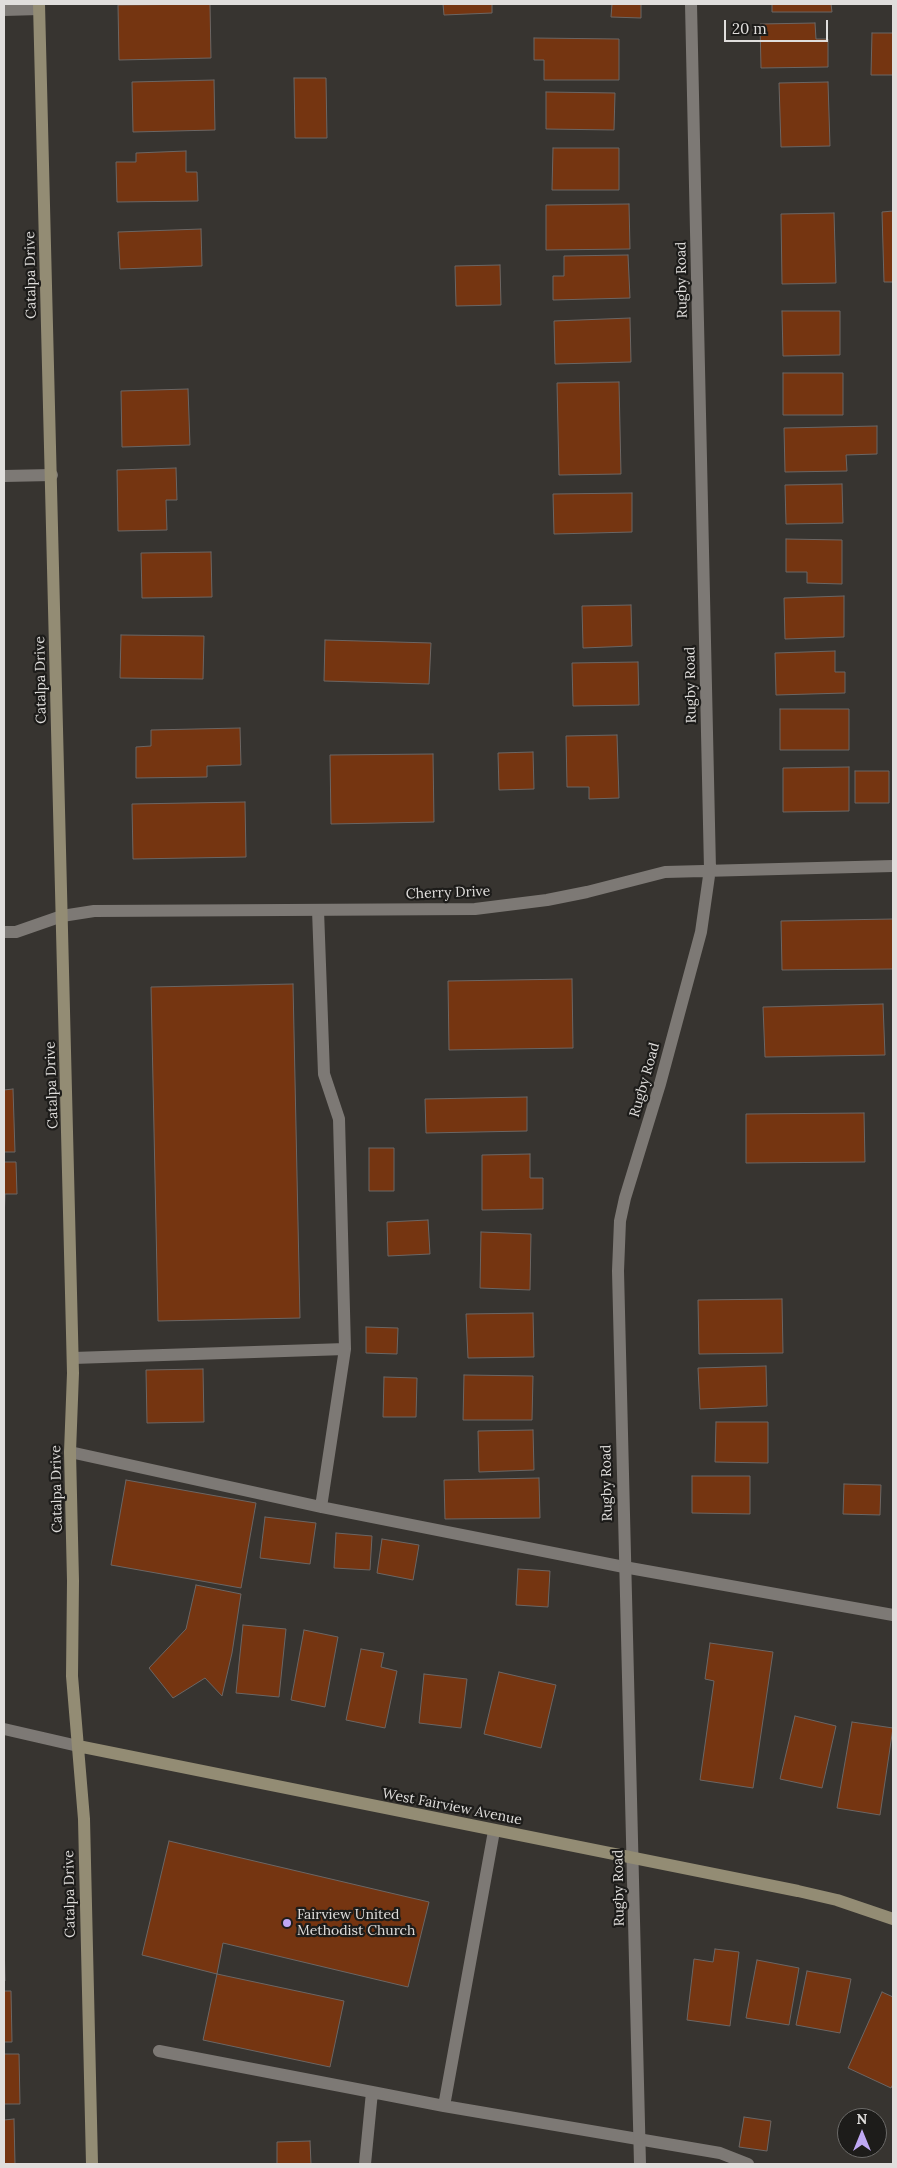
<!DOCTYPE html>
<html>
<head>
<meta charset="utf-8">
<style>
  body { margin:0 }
  #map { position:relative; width:897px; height:2168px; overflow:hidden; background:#373430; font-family:Lora,serif }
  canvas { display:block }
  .frame { position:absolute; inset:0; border:5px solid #e0dedc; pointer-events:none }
  .north { position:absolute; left:837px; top:2108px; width:50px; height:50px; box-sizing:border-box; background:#1d1c1a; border:1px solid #6b6a68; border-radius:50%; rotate:0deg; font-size:14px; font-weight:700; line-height:20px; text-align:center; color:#e0dedc }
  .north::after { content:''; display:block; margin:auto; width:18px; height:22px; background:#bfa8f4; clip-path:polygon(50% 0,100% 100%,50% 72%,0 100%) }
  .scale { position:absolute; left:724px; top:20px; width:104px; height:22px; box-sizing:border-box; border:2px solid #e0dedc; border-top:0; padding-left:6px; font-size:15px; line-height:18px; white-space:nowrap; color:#e0dedc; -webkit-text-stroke:4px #1d1c1a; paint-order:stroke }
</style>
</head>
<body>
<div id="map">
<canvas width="897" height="2168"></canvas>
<div class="frame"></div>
<div class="north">N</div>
<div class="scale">20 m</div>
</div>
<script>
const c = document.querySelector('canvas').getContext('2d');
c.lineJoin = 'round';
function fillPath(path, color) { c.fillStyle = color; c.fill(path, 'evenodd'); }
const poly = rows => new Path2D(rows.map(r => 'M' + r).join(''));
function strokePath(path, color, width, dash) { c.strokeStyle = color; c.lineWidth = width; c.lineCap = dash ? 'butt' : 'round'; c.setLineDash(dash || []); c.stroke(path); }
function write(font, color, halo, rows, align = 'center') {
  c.font = font + ' Lora,serif'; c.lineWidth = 4.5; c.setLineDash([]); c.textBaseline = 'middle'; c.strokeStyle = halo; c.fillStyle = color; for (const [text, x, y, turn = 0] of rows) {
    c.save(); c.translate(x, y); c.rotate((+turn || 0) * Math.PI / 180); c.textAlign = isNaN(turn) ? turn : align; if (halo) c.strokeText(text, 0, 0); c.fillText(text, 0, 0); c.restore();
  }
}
const building = poly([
  [210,4,211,58,119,60,118,5,210,4],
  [443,4,492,4,492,13,444,15,443,4],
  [612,4,641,4,641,18,611,17,612,4],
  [772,4,831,4,832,12,772,12,772,4],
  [815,23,816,39,828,39,828,67,761,68,760,24,815,23],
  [872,33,893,33,893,75,871,75,872,33],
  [534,38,619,39,619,80,544,80,544,60,534,60,534,38],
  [294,78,326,78,327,138,295,138,294,78],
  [214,80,215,130,133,132,132,82,214,80],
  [828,82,830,146,781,147,779,83,828,82],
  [546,92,615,93,614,130,546,129,546,92],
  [553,148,619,148,619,190,552,190,553,148],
  [186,151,186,172,197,172,198,201,117,202,116,162,136,162,136,153,186,151],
  [629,204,630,249,546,250,546,205,629,204],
  [893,211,893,282,884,282,882,212,893,211],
  [834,213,836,283,782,284,781,214,834,213],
  [201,229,202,266,120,269,118,232,201,229],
  [628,255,630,298,553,300,553,276,564,276,564,256,628,255],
  [500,265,501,305,456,306,455,266,500,265],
  [782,311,840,311,840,355,783,356,782,311],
  [630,318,631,362,555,364,554,321,630,318],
  [783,373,843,373,843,415,783,415,783,373],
  [619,382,621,474,559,475,557,383,619,382],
  [188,389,190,445,122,447,121,391,188,389],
  [877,426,877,454,846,455,847,471,785,472,784,428,877,426],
  [176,468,177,500,166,500,167,530,118,531,117,470,176,468],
  [842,484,843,523,786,524,785,485,842,484],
  [632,493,632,532,554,534,553,494,632,493],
  [786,539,842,540,842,584,807,583,807,572,786,572,786,539],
  [211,552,212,597,142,598,141,553,211,552],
  [844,596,844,637,785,639,784,598,844,596],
  [631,605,632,646,583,648,582,606,631,605],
  [121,635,204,636,203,679,120,678,121,635],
  [325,640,431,643,429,684,324,681,325,640],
  [835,651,835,672,845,672,845,693,776,695,775,653,835,651],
  [638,662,639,705,573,706,572,663,638,662],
  [780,709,849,709,849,750,780,750,780,709],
  [240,728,241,765,207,766,207,777,136,778,136,747,151,746,151,730,240,728],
  [617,735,619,798,589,799,589,787,567,787,566,736,617,735],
  [533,752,534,789,499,790,498,753,533,752],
  [433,754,434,822,331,824,330,755,433,754],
  [849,767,849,811,783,812,783,768,849,767],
  [855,771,889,771,889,803,855,803,855,771],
  [245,802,246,857,133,859,132,804,245,802],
  [893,919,893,969,782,970,781,921,893,919],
  [572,979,573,1048,449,1050,448,981,572,979],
  [293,984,300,1318,158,1321,151,987,293,984],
  [883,1004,885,1055,765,1057,763,1007,883,1004],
  [13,1089,15,1152,4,1152,4,1090,13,1089],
  [527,1097,527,1131,426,1133,425,1099,527,1097],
  [864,1113,865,1162,746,1163,746,1114,864,1113],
  [369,1148,394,1148,394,1191,369,1191,369,1148],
  [530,1154,530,1178,543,1178,543,1209,482,1210,482,1155,530,1154],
  [4,1162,16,1162,17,1194,5,1194,4,1222,4,1162],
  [428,1220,430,1254,388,1256,387,1222,428,1220],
  [481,1232,531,1234,530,1290,480,1288,481,1232],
  [782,1299,783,1353,699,1354,698,1300,782,1299],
  [533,1313,534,1357,468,1358,466,1314,533,1313],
  [366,1327,398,1328,397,1354,366,1353,366,1327],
  [766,1366,767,1406,700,1409,698,1368,766,1366],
  [203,1369,204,1422,147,1423,146,1370,203,1369],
  [464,1375,533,1376,532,1420,463,1420,464,1375],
  [384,1377,417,1378,416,1417,383,1417,384,1377],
  [716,1422,768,1422,768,1463,715,1462,716,1422],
  [533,1430,534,1470,479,1472,478,1431,533,1430],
  [692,1476,750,1476,750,1514,692,1513,692,1476],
  [539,1478,540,1518,445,1519,444,1480,539,1478],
  [126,1480,256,1503,241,1588,111,1565,126,1480],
  [844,1484,881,1485,880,1515,843,1514,844,1484],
  [265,1517,316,1523,310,1564,260,1558,265,1517],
  [336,1533,372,1536,370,1570,334,1568,336,1533],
  [382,1539,419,1545,413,1580,377,1573,382,1539],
  [518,1569,550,1571,548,1607,516,1605,518,1569],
  [196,1585,241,1594,232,1653,222,1696,205,1678,173,1698,149,1668,186,1629,196,1585],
  [243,1625,286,1629,279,1697,236,1693,243,1625],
  [304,1630,338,1637,325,1707,291,1700,304,1630],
  [710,1643,773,1652,753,1788,700,1780,714,1681,705,1679,710,1643],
  [361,1649,384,1653,381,1667,397,1671,385,1728,346,1720,361,1649],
  [499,1672,556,1685,541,1748,484,1734,499,1672],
  [424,1674,467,1679,461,1728,419,1723,424,1674],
  [795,1716,836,1726,822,1788,780,1779,795,1716],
  [852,1722,893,1728,880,1815,837,1808,852,1722],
  [169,1841,429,1902,408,1987,223,1943,217,1974,142,1955,169,1841],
  [4,1939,5,1981,4,1981,4,1939],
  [715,1949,739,1952,730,2026,687,2020,694,1959,713,1962,715,1949],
  [757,1960,799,1968,789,2025,746,2018,757,1960],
  [807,1971,851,1979,840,2033,796,2025,807,1971],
  [217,1974,344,2001,330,2067,203,2040,217,1974],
  [4,1991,11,1991,12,2042,4,2042,4,1991],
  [882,1992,893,1997,893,2084,891,2088,848,2068,882,1992],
  [4,2054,19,2054,20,2104,4,2104,4,2054],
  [744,2117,771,2121,767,2151,739,2147,744,2117],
  [14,2119,15,2164,4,2164,4,2120,14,2119],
  [310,2141,311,2164,277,2164,277,2142,310,2141]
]);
const lane = poly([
  [73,1358,345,1349,339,1119,324,1074,318,910],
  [70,1452,321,1507,624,1567,893,1615],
  [321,1507,345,1349],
  [494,1831,444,2106,720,2153,748,2164],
  [159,2051,372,2092,365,2164],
  [372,2092,444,2106]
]);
const street = poly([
  [4,10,39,9],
  [4,476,52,475],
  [4,932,16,932,62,916,94,911,475,909,547,900,587,892,665,872,893,866],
  [4,1729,78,1746],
  [640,2164,618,1271,620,1221,625,1198,660,1084,701,932,710,869,691,4]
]);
const secondary = poly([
  [39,4,73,1373,70,1452,73,1581,72,1676,84,1819,92,2164],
  [78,1746,798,1891,837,1900,893,1919]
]);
const markers = [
  [287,1923,5,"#bfa8f4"]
];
const streetNames = [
  ["Catalpa Drive",31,275,-91],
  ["Rugby Road",682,280,-91],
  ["Catalpa Drive",41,680,-91],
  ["Rugby Road",691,685,-91],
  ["Cherry Drive",448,893,-2],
  ["Rugby Road",645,1080,-74],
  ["Catalpa Drive",52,1085,-92],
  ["Rugby Road",607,1483,-91],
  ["Catalpa Drive",57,1489,-91],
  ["West Fairview Avenue",452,1807,11],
  ["Rugby Road",619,1888,-91],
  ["Catalpa Drive",70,1894,-91]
];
const poiNames = [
  ["Fairview United",297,1915],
  ["Methodist Church",297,1931]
];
fillPath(building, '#753511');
strokePath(building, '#6b6664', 1);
strokePath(lane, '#7d7975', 12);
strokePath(street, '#7d7975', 12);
strokePath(secondary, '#938c74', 12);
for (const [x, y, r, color] of markers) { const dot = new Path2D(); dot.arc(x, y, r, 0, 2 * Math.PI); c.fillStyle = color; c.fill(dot); strokePath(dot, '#1d1c1a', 2); }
write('14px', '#e0dedc', '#1d1c1a', streetNames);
write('14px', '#e0dedc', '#1d1c1a', poiNames, 'left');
</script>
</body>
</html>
